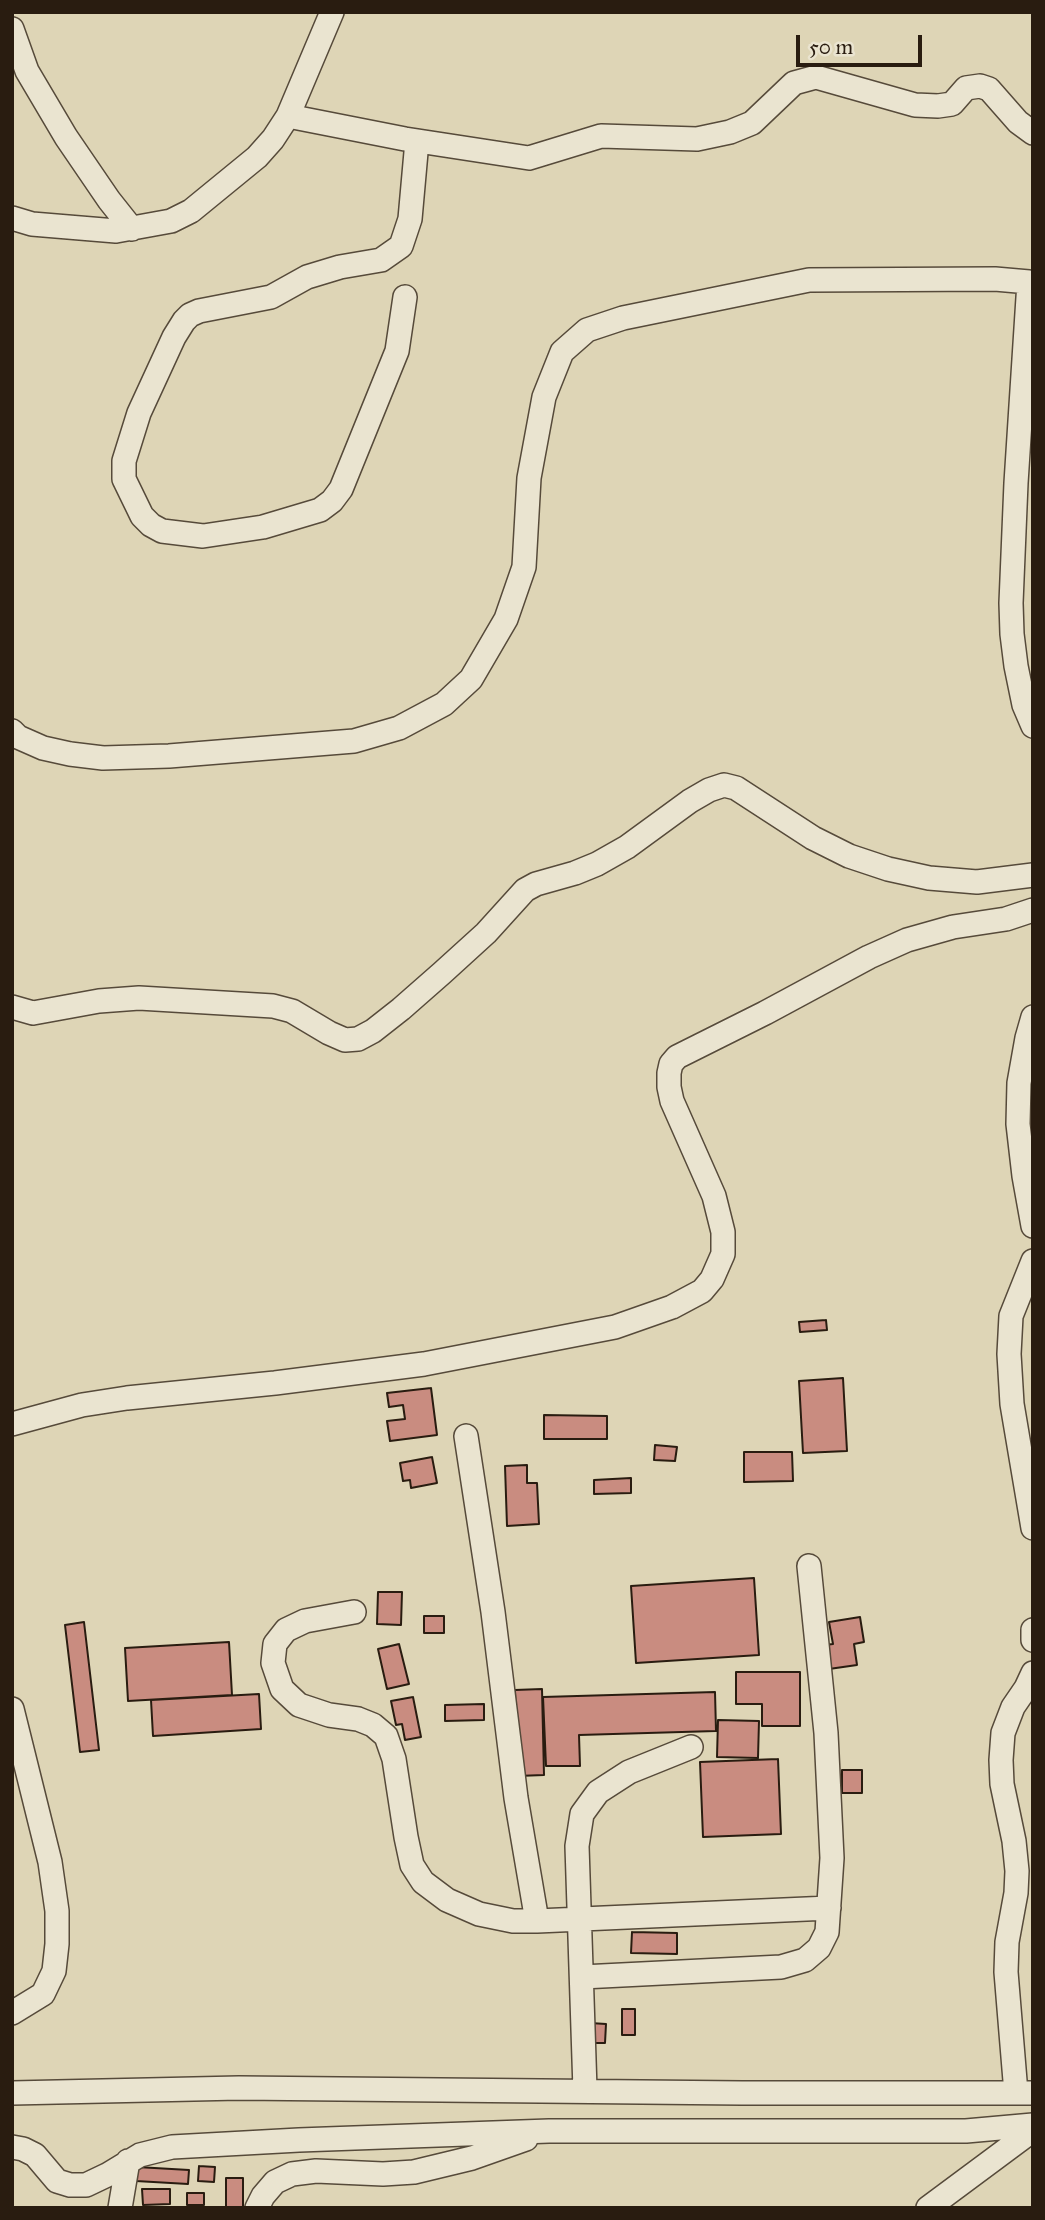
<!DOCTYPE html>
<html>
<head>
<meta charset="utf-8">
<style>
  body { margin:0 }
  #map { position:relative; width:1045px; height:2220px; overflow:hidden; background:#ded5b6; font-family:"IM FELL Great Primer",serif }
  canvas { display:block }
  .frame { position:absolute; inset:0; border:14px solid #291c10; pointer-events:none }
  .scale { position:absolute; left:796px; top:35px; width:126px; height:32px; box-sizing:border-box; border:4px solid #291c10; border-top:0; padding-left:9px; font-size:21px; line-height:24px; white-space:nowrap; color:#291c10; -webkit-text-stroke:5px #eae4d0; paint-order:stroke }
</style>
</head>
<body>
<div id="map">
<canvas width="1045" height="2220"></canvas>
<div class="frame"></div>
<div class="scale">50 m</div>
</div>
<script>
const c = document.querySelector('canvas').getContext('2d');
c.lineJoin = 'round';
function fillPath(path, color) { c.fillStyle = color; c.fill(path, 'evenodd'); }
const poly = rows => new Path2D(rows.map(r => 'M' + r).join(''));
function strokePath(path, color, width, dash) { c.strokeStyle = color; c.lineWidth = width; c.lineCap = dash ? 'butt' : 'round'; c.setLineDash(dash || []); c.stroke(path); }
const building = poly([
  [826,1320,827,1330,800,1332,799,1322,826,1320],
  [843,1378,847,1451,803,1453,799,1381,843,1378],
  [431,1388,437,1435,390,1441,387,1421,405,1419,403,1405,389,1407,387,1393,431,1388],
  [544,1415,607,1416,607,1439,544,1439,544,1415],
  [655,1445,677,1447,675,1461,654,1460,655,1445],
  [744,1452,792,1452,793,1481,744,1482,744,1452],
  [432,1457,437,1483,411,1488,410,1480,403,1481,400,1463,432,1457],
  [527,1465,527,1483,537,1483,539,1524,507,1526,505,1466,527,1465],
  [631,1478,631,1493,594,1494,594,1480,631,1478],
  [754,1578,759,1655,636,1663,631,1586,754,1578],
  [378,1592,402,1592,401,1625,377,1624,378,1592],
  [424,1616,444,1616,444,1633,424,1633,424,1616],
  [860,1617,864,1642,854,1644,857,1665,829,1669,825,1645,833,1644,829,1622,860,1617],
  [84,1622,99,1750,80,1752,65,1625,84,1622],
  [229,1642,232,1695,128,1701,125,1648,229,1642],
  [399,1644,409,1684,387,1689,378,1649,399,1644],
  [736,1672,800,1672,800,1726,762,1726,762,1704,736,1704,736,1672],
  [542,1689,544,1775,517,1776,515,1690,542,1689],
  [715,1692,716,1731,579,1735,580,1766,546,1766,543,1697,715,1692],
  [259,1694,261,1729,153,1736,151,1700,259,1694],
  [413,1697,421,1737,405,1740,402,1724,396,1725,391,1701,413,1697],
  [484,1704,484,1720,445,1721,445,1705,484,1704],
  [718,1720,759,1721,758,1758,717,1757,718,1720],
  [778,1759,781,1834,703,1837,700,1762,778,1759],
  [842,1770,862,1770,862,1793,842,1793,842,1770],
  [632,1932,677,1933,677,1954,631,1953,632,1932],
  [622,2009,635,2009,635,2035,622,2035,622,2009],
  [590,2023,606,2024,605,2043,589,2043,590,2023],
  [199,2166,215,2167,214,2182,198,2181,199,2166],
  [137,2167,189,2170,188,2184,136,2181,137,2167],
  [226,2178,243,2178,243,2208,226,2208,226,2178],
  [142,2189,170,2189,170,2204,143,2205,142,2189],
  [187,2193,204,2193,204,2205,187,2205,187,2193]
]);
const minor = poly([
  [12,29,27,71,66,137,109,200,132,229],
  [288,116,405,139,529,158,601,136,697,139,730,132,752,123,794,83,816,77,915,105,938,106,952,104,966,88,980,86,989,89,1018,122,1033,133],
  [12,218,32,224,116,231,171,221,191,211,257,157,273,139,288,116,332,12],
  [1029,282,1016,483,1011,603,1012,634,1016,666,1024,705,1033,726],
  [405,297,397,351,341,489,332,501,320,510,263,527,203,536,162,531,151,525,142,516,124,479,124,461,139,413,174,337,184,321,190,315,199,311,271,297,307,277,340,267,381,260,401,246,410,219,417,141],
  [12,731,18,737,43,748,70,754,103,758,169,756,354,741,399,728,444,704,471,679,506,619,524,567,529,478,544,397,562,352,587,330,623,318,809,280,995,279,1029,282,1033,286],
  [12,1007,33,1013,99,1001,139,998,273,1006,292,1011,329,1033,345,1040,358,1039,373,1031,401,1009,442,973,486,933,525,890,536,884,575,873,597,864,627,847,690,801,709,790,724,785,736,788,813,838,849,856,888,869,929,878,977,882,1033,875],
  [1033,1017,1027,1038,1019,1083,1018,1124,1024,1176,1033,1226],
  [1033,1261,1011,1316,1009,1354,1012,1404,1033,1528],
  [12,1424,82,1405,127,1398,275,1383,424,1364,615,1327,672,1307,702,1291,712,1279,723,1254,723,1232,714,1196,672,1101,669,1087,669,1073,671,1064,677,1057,765,1013,869,957,907,940,953,927,1006,919,1033,910],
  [466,1436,493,1612,516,1798,537,1921],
  [354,1612,305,1621,286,1630,275,1644,273,1663,282,1689,299,1705,329,1715,358,1719,373,1725,386,1736,394,1759,406,1837,412,1865,423,1882,447,1900,479,1914,513,1921,537,1921,829,1908],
  [1033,1630,1033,1640],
  [12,1709,50,1862,57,1911,57,1944,54,1971,43,1994,12,2013],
  [582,1977,781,1967,805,1960,819,1948,827,1932,832,1858,826,1733,809,1566],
  [585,2090,577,1846,582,1814,598,1792,629,1772,691,1747],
  [12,2093,239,2088,742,2093,1033,2093],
  [1016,2093,1006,1972,1007,1942,1016,1893,1017,1871,1014,1841,1002,1784,1001,1760,1003,1733,1013,1707,1026,1688,1033,1673],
  [12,2147,23,2149,35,2155,57,2181,70,2185,86,2185,107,2175,140,2155,172,2147,299,2140,549,2131,966,2131,1033,2125],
  [120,2208,128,2161],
  [257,2208,263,2196,275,2182,292,2174,316,2171,383,2174,414,2172,472,2158,526,2139],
  [928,2208,1033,2130]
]);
fillPath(building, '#c98c80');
strokePath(building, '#291c10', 2);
strokePath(minor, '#564a3a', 26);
strokePath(minor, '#eae4d0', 23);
</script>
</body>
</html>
